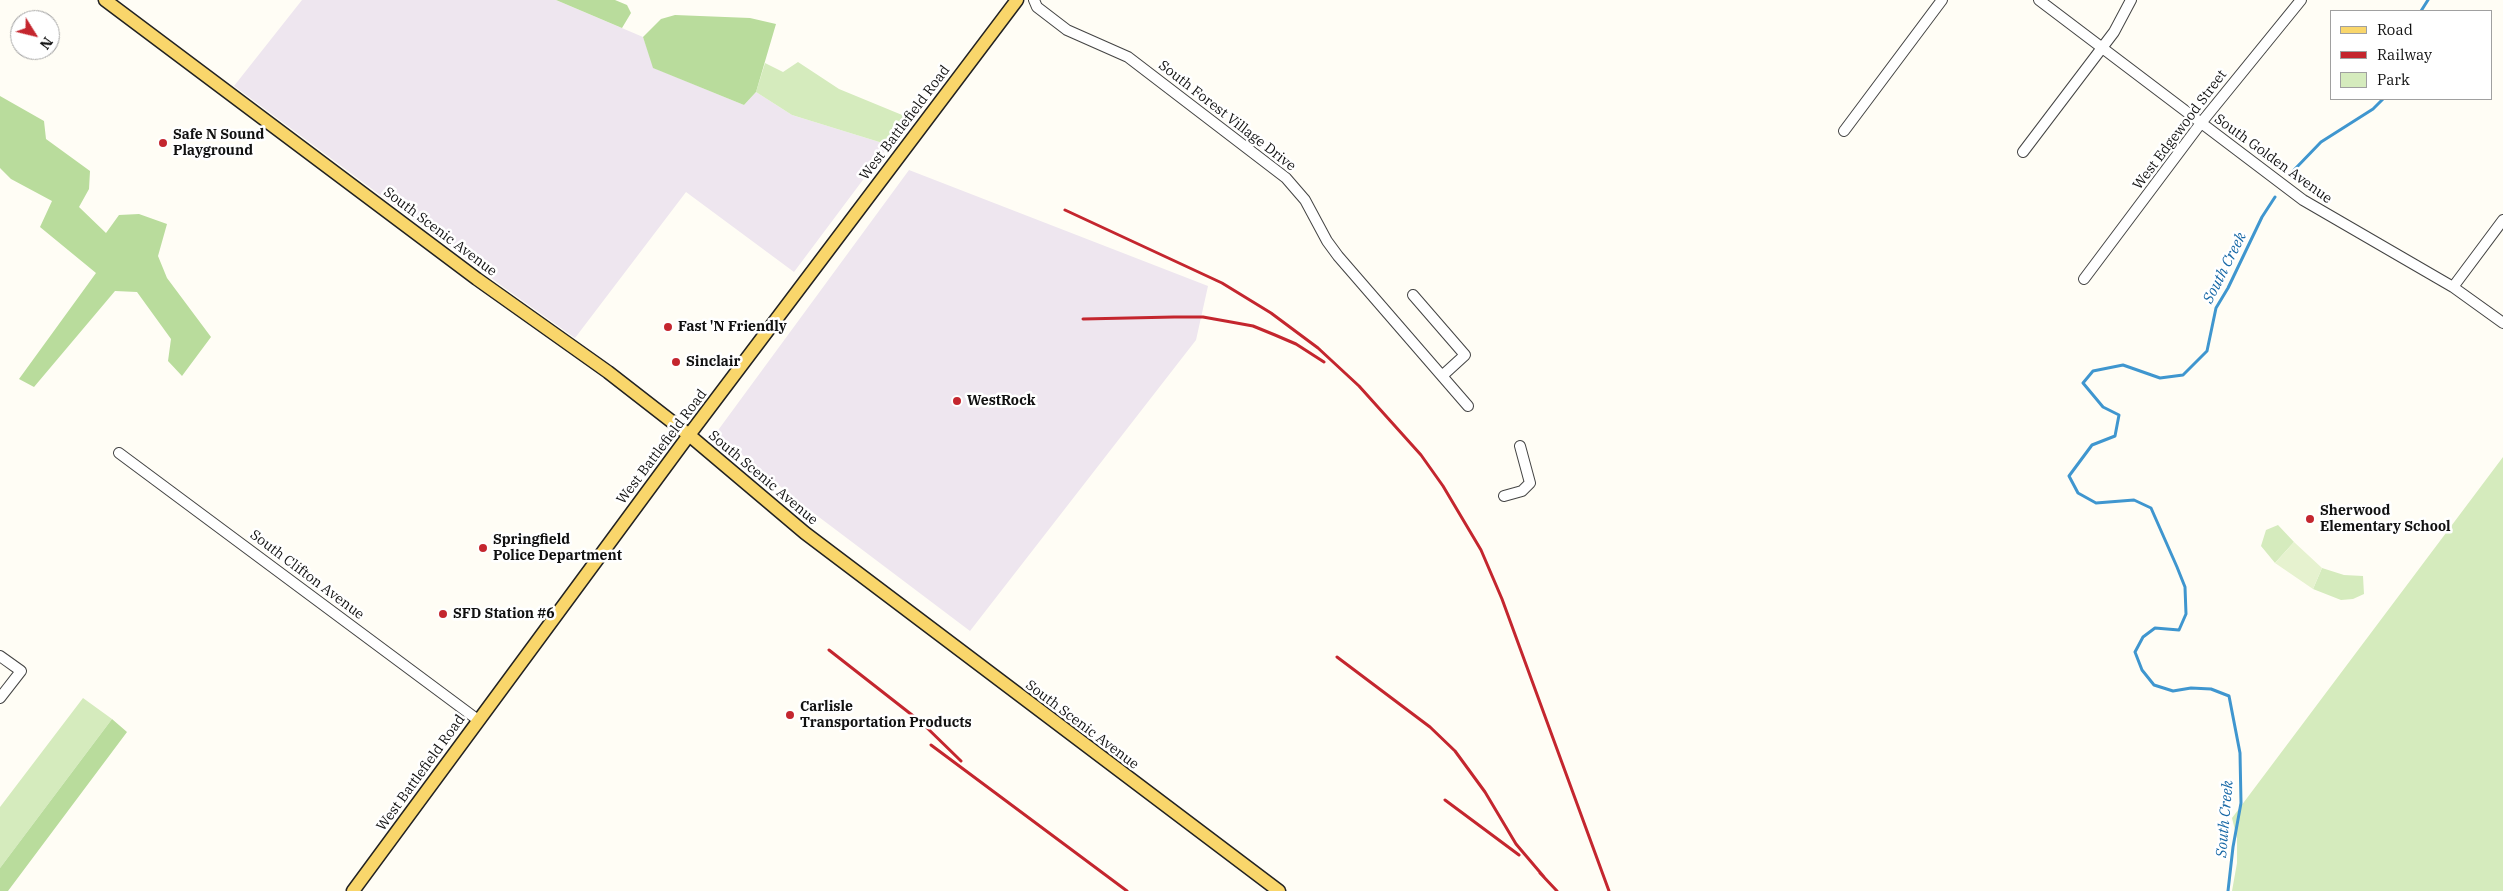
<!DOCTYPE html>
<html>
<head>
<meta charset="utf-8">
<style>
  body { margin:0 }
  #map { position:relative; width:2503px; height:891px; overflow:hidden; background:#fffdf5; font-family:"IBM Plex Serif",serif }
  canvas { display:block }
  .legend { position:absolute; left:2330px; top:10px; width:162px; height:90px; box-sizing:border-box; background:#fff; border:1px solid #a0a0a0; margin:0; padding:6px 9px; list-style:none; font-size:15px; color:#111 }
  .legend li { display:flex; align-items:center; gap:10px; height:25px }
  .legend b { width:25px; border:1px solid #a0a0a0 }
  .north { position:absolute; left:10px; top:10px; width:50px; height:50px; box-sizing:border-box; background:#fff; border:1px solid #a0a0a0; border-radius:50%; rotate:126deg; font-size:14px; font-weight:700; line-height:20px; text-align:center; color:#111 }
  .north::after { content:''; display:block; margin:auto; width:18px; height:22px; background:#c4262e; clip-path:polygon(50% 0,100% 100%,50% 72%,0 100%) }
</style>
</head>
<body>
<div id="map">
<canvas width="2503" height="891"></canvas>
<ul class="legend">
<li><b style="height:6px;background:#f9d66b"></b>Road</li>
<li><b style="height:6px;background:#c4262e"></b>Railway</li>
<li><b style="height:14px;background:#d5ebbd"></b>Park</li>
</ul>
<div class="north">N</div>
</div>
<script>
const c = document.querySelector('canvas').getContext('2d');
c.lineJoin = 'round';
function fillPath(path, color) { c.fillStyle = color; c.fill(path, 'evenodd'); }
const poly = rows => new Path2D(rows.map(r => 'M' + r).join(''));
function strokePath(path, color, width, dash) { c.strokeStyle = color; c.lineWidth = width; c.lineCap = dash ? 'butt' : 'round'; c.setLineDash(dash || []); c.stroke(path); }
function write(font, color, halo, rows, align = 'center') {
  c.font = font + ' "IBM Plex Serif",serif'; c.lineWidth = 5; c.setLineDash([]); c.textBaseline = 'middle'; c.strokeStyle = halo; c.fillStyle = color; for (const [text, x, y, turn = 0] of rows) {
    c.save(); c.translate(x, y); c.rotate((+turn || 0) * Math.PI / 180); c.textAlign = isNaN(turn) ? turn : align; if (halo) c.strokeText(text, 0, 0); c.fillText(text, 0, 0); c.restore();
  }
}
const industrial = poly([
  [302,0,556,0,643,37,654,68,744,105,756,92,792,115,889,145,794,272,686,192,575,338,506,289,234,86],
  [909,170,1208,286,1196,340,970,631,799,502,716,433]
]);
const green = poly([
  [798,62,839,89,907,117,889,145,792,115,756,92,765,63,783,72],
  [2503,457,2503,891,2232,891,2237,863,2237,838,2232,818],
  [2278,525,2294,542,2275,563,2261,546,2266,530],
  [2322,568,2344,575,2363,576,2364,594,2353,599,2341,600,2313,589],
  [83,698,112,719,0,868,0,807]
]);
const forest = poly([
  [556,0,615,0,627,5,631,13,622,28],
  [675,15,750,18,776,24,756,92,744,105,653,68,643,37,661,19],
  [0,96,44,121,46,139,90,171,89,189,79,207,106,233,119,215,139,214,167,224,158,256,167,278,211,337,182,376,168,361,171,339,137,292,115,291,34,387,19,379,96,273,40,227,52,201,11,179,0,168],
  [112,719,127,732,8,891,0,891,0,868]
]);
const pitch = poly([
  [2294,542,2322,568,2313,589,2275,563]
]);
const stream = poly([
  [2421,11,2428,0],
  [2294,170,2321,142,2373,109,2383,99],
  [2228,891,2233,847,2241,803,2240,753,2229,696,2211,689,2191,688,2173,691,2154,685,2142,670,2135,652,2143,637,2155,628,2179,630,2186,614,2185,587,2177,567,2151,508,2134,500,2096,503,2078,493,2069,476,2092,445,2115,436,2119,415,2103,407,2083,383,2093,371,2123,365,2160,378,2183,375,2207,351,2216,308,2228,288,2262,217,2275,197]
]);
const minor = poly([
  [1034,0,1037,7,1067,30,1128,57,1286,178,1305,200,1327,241,1338,256,1468,406],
  [2039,0,2303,200,2453,287,2503,323],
  [1844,131,1942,0],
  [2023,152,2114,32,2131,0],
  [2084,279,2201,123,2301,0],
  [2453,287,2503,220],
  [1413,295,1465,355,1442,376],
  [119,453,478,720],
  [1504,496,1522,491,1530,483,1520,446],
  [0,656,21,671,0,698]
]);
const major = poly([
  [105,0,477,279,608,372,689,435,805,533,1279,891],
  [353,891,689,435,1017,0]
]);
const rail = poly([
  [1065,210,1222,283,1271,313,1318,348,1359,386,1421,455,1443,486,1481,550,1502,599,1609,891],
  [1083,319,1174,317,1203,317,1231,322,1253,326,1275,335,1296,344,1324,362],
  [829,650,921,722,961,761],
  [1337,657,1430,727,1455,751,1485,792,1516,844,1544,877],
  [931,745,1127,891],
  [1445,800,1519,855],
  [1540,873,1557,891]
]);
const markers = [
  [163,143,5,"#c4262e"],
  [668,327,5,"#c4262e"],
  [676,362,5,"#c4262e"],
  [957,401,5,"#c4262e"],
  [2310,519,5,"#c4262e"],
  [483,548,5,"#c4262e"],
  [443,614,5,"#c4262e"],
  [790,715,5,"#c4262e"]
];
const streetNames = [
  ["South Forest Village Drive",1227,116,38],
  ["West Battlefield Road",905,123,-53],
  ["West Edgewood Street",2180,130,-53],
  ["South Golden Avenue",2273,159,36],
  ["South Scenic Avenue",440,232,37],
  ["West Battlefield Road",662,447,-53],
  ["South Scenic Avenue",763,478,40],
  ["South Clifton Avenue",307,575,37],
  ["South Scenic Avenue",1082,725,37],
  ["West Battlefield Road",421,773,-54]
];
const poiNames = [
  ["Safe N Sound",173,135],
  ["Playground",173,151],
  ["Fast 'N Friendly",678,327],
  ["Sinclair",686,362],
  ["WestRock",967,401],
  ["Sherwood",2320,511],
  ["Elementary School",2320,527],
  ["Springfield",493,540],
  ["Police Department",493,556],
  ["SFD Station #6",453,614],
  ["Carlisle",800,707],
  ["Transportation Products",800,723]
];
const waterNames = [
  ["South Creek",2225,268,-63],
  ["South Creek",2225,819,-85]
];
fillPath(industrial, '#eee6ef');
fillPath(green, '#d5ebbd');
fillPath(forest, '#b9dc9c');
fillPath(pitch, '#e6f2cf');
strokePath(stream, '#3f96cf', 3);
strokePath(minor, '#444', 12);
strokePath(major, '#222', 15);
strokePath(minor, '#fff', 10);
strokePath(major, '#f9d66b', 12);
strokePath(rail, '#c4262e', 3);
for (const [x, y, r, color] of markers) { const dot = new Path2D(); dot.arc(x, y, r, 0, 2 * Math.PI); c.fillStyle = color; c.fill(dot); strokePath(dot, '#fff', 2); }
write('14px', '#111', '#fff', streetNames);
write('bold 14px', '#111', '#fff', poiNames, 'left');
write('italic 15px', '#1768a6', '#fff', waterNames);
</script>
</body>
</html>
